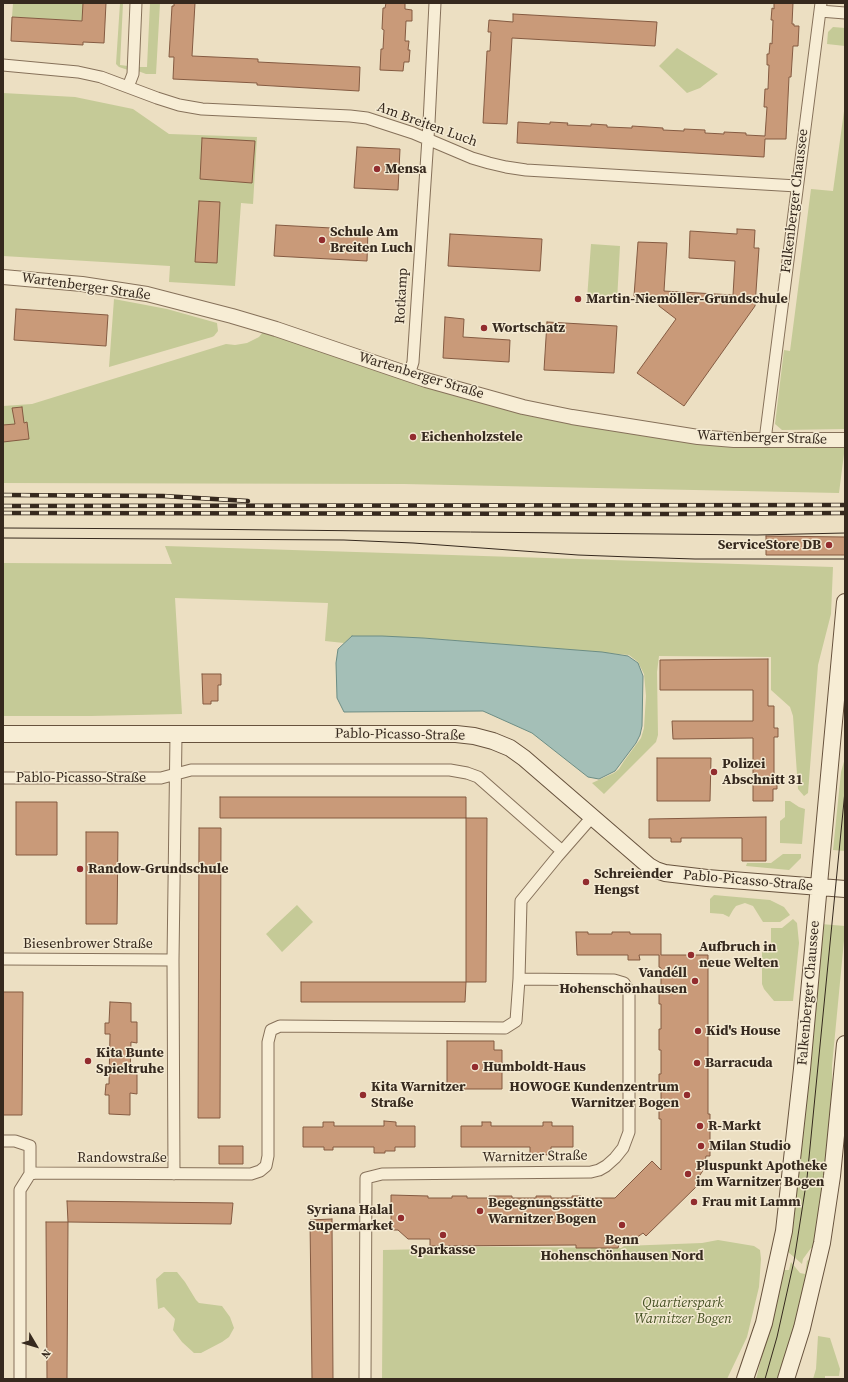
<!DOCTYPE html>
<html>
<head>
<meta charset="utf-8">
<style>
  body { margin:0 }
  #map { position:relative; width:848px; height:1382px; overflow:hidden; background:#ecdfc2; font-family:"Source Serif 4",serif }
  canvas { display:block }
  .frame { position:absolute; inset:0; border:4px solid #36291e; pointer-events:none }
  .north { position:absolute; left:16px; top:1326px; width:40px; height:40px; -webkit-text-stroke:3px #f4ead2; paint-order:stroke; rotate:128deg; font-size:11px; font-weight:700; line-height:16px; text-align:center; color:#36291e }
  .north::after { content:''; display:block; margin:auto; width:14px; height:18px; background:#36291e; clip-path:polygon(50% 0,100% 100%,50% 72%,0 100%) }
</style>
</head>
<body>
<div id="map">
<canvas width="848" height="1382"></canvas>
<div class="frame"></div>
<div class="north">N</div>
</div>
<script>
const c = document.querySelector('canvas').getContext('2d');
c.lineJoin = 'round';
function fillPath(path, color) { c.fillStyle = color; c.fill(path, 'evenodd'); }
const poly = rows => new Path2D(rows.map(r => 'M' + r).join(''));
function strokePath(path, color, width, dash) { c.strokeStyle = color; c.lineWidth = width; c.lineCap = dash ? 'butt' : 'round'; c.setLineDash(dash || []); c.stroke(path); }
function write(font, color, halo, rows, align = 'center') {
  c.font = font + ' "Source Serif 4",serif'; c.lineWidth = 3; c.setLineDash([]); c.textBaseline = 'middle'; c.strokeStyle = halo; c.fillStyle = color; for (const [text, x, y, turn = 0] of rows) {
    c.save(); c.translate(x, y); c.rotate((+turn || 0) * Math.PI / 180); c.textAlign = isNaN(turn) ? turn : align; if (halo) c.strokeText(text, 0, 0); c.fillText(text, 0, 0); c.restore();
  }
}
const green = poly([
  [13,3,83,3,83,9,89,10,84,21,12,17],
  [120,3,123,3,120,65,128,66,128,70,119,67,116,64],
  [150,3,160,3,156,74,146,74,138,71,139,67,147,67],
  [833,27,845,28,845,46,827,44,828,32],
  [677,48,718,74,700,88,687,93,659,66],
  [3,93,75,97,133,109,169,134,257,137,253,204,241,203,235,286,169,282,170,266,3,256],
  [845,104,845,429,782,430,775,424,784,350,790,351,811,189,833,191],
  [591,244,620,246,617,301,587,299],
  [114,299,167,309,210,321,217,323,218,331,214,336,212,337,109,367],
  [263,332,424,386,570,422,632,434,699,443,845,446,839,493,404,484,3,483,3,406,32,404,226,344,235,345,247,343,259,337],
  [165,546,833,567,831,614,818,665,808,793,804,796,798,789,793,716,790,707,771,690,771,657,659,656,657,672,658,735,656,742,604,794,592,783,614,773,619,769,624,761,641,738,644,728,646,696,644,674,638,662,629,655,423,638,352,636,344,643,325,641,328,603,175,598,182,714,91,716,3,716,3,563,172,564],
  [845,758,845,851,833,850,841,772],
  [785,801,790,801,799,807,805,809,802,844,780,843,780,821,785,817],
  [783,854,801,854,801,858,789,870,746,866,747,863,771,863],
  [714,895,770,900,784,907,790,915,780,922,763,922,753,906,745,903,736,906,733,910,729,917,723,914,710,913,710,899],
  [297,905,313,922,282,952,266,934],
  [793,919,797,923,799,943,793,1001,774,1001,764,989,762,984,762,952,771,951,771,928,782,928],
  [821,924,845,926,845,930,832,1066,832,1121,815,1248,811,1248,803,1259,802,1264,787,1251],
  [718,1240,754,1246,760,1250,761,1259,759,1287,747,1337,727,1379,382,1379,383,1250,429,1249,430,1246,621,1248,624,1246,702,1243],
  [812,1256,780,1379,756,1379,784,1270,789,1270,791,1262,800,1273,805,1274,807,1261],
  [164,1272,177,1272,185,1282,196,1300,199,1303,222,1306,230,1317,234,1328,229,1337,222,1342,201,1353,194,1353,182,1342,173,1330,175,1319,164,1307,158,1309,156,1279],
  [818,1336,830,1338,840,1369,839,1376,825,1376,825,1379,813,1379,816,1369]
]);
const water = poly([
  [352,636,382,636,423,638,602,652,628,656,638,663,643,676,642,726,640,735,636,743,615,771,599,779,588,777,532,733,483,711,344,712,337,698,336,663,338,649,352,636]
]);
const building = poly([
  [83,3,106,3,104,43,83,42,83,45,11,41,12,17,82,21,83,3],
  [174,3,195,3,192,56,258,59,258,62,360,67,359,91,257,85,257,83,173,79,174,57,169,57,172,6,174,6,174,3],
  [386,3,405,3,405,9,412,10,412,21,406,21,405,41,409,41,408,50,410,50,409,62,404,62,403,71,380,70,381,49,383,49,384,30,382,29,383,8,385,8,386,3],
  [774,3,793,3,792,24,794,24,794,26,799,26,798,46,793,46,791,77,789,77,786,139,765,139,764,157,517,143,518,122,550,124,550,122,568,123,567,125,591,126,591,124,607,125,607,127,632,128,632,126,663,128,663,130,684,131,684,129,705,130,705,133,724,134,724,132,746,133,746,135,765,136,767,107,764,107,765,89,768,89,769,65,767,65,767,54,769,54,770,43,772,44,773,20,771,20,772,8,774,9,774,3],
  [513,14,657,22,655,46,512,38,507,124,483,123,487,51,490,51,491,32,488,32,489,20,513,22,513,14],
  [202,138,255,141,252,183,200,179,202,138],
  [357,147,400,149,398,190,354,188,357,147],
  [199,201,220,202,217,263,195,262,199,201],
  [276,225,368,230,367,261,274,256,276,225],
  [737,229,755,230,754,248,759,248,755,306,684,406,637,373,676,319,659,306,659,297,634,296,638,242,667,243,664,291,733,295,735,261,689,258,690,231,737,234,737,229],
  [450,234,542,239,540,271,448,266,450,234],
  [16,309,108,315,106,346,14,340,16,309],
  [445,317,464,319,463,337,510,340,509,362,443,358,445,317],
  [547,322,617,326,614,373,544,370,547,322],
  [22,407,24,423,27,422,29,439,3,442,3,425,15,424,12,408,22,407],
  [766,536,845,537,845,555,766,555,766,536],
  [768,659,768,706,774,706,774,728,778,728,778,737,774,737,774,780,777,780,777,789,773,789,773,801,753,801,753,738,673,739,672,721,753,721,753,690,660,690,660,660,768,659],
  [202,674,221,674,221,685,218,685,218,701,211,701,211,704,203,704,202,674],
  [657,758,711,758,710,801,657,801,657,758],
  [220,797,466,797,466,818,220,818,220,797],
  [16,802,57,802,57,855,16,855,16,802],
  [766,817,766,861,742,861,742,838,681,838,681,842,671,842,671,838,649,838,649,819,766,817],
  [466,818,487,818,486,982,466,982,466,818],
  [199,828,221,828,220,1118,198,1118,199,828],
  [86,832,118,832,117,924,86,924,86,832],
  [576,932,588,932,588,934,612,934,612,932,630,932,630,934,661,934,661,955,708,955,708,1114,710,1114,710,1156,706,1156,704,1169,696,1181,699,1184,646,1236,643,1233,632,1241,619,1244,618,1248,576,1248,576,1245,430,1246,430,1239,408,1239,398,1230,391,1230,391,1195,428,1196,428,1198,452,1198,452,1196,467,1196,467,1198,489,1198,489,1196,512,1196,512,1198,536,1198,536,1196,551,1196,551,1198,572,1198,572,1196,581,1196,581,1198,615,1198,652,1161,661,1170,661,1119,659,1119,659,1110,661,1110,661,1087,659,1087,659,1074,661,1074,661,1050,659,1050,659,1029,661,1029,661,1004,659,1004,659,992,661,992,661,968,659,967,659,955,639,955,640,960,628,960,628,955,577,955,576,932],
  [301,982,466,982,465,1002,301,1002,301,982],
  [3,992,23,992,22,1115,3,1115,3,992],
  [110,1002,131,1003,131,1022,137,1022,137,1043,131,1042,130,1074,137,1073,137,1094,130,1093,130,1115,109,1114,109,1095,105,1095,106,1084,109,1084,110,1034,105,1034,105,1023,109,1023,110,1002],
  [447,1041,494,1041,494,1050,502,1050,502,1089,454,1089,454,1084,447,1084,447,1041],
  [384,1121,396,1122,396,1126,415,1126,415,1147,395,1147,395,1151,385,1151,385,1153,374,1153,374,1147,333,1147,333,1150,324,1150,324,1147,303,1147,303,1127,323,1127,323,1122,334,1122,334,1126,384,1126,384,1121],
  [482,1122,491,1122,491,1126,543,1126,543,1122,552,1122,552,1126,573,1126,573,1147,551,1147,551,1155,530,1154,530,1147,461,1147,461,1126,482,1126,482,1122],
  [219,1146,243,1146,243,1164,219,1164,219,1146],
  [67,1201,233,1203,231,1224,68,1222,67,1201],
  [332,1219,333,1379,312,1379,310,1220,332,1219],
  [46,1222,68,1222,67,1379,47,1379,46,1222]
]);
const minor = poly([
  [820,11,845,13],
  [3,65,78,72,101,77,157,98,179,105,202,109,350,116,367,118,413,133,472,158,489,163,506,167,526,170,797,186],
  [128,87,133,74,136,3],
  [409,375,413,362,429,123,435,3],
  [765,440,821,3],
  [3,778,161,778,191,770,450,770,467,773,478,777,562,851],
  [3,959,173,960],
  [3,1141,15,1141,30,1146,30,1174],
  [174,1174,173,960,176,735],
  [20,1379,20,1190,30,1174,36,1173,251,1174,260,1171,266,1166,268,1156,268,1042,271,1030,280,1026,505,1028,516,1021,519,979],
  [365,1379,366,1178,382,1174,591,1172,599,1170,606,1166,615,1158,623,1148,629,1132,629,992,624,983,614,980,519,979,521,901,557,857,592,817]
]);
const tertiary = poly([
  [3,277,82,284,147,294,232,316,276,329,426,380,523,407,572,417,698,437,734,440,845,440]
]);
const secondary = poly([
  [3,734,456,734,474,736,493,741,510,748,524,758,649,866,656,870,665,873,707,878,845,889],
  [745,1379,764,1323,784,1231,802,1069,845,602],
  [786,1379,802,1328,822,1243,832,1176,845,1044]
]);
const tram = poly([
  [3,528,184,529,757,535,845,533],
  [3,538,344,540,413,543,578,555,631,557,695,559,845,559],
  [765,1379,777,1337,794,1261,807,1178,845,791]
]);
const rail = poly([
  [3,495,163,496,248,501],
  [3,506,845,505],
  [3,513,676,514,845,513]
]);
const markers = [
  [377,169,4,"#922c2e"],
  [322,240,4,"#922c2e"],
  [578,299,4,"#922c2e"],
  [484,328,4,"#922c2e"],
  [413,437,4,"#922c2e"],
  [829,545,4,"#922c2e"],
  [714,772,4,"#922c2e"],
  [80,869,4,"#922c2e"],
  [586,882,4,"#922c2e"],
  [691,955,4,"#922c2e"],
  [695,981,4,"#922c2e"],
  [698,1031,4,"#922c2e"],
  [88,1061,4,"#922c2e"],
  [697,1063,4,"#922c2e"],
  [475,1067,4,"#922c2e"],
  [363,1095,4,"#922c2e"],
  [687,1095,4,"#922c2e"],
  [700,1126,4,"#922c2e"],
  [701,1146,4,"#922c2e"],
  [688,1174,4,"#922c2e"],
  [694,1202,4,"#922c2e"],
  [480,1211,4,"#922c2e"],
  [401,1218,4,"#922c2e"],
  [622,1225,4,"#922c2e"],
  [443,1235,4,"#922c2e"]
];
const streetNames = [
  ["Am Breiten Luch",427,125,20],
  ["Falkenberger Chaussee",795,201,-83],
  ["Wartenberger Straße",86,287,8],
  ["Rotkamp",402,296,-87],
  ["Wartenberger Straße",421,376,17],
  ["Wartenberger Straße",762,438,2],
  ["Pablo-Picasso-Straße",400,735,1],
  ["Pablo-Picasso-Straße",81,778],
  ["Pablo-Picasso-Straße",748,881,5],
  ["Biesenbrower Straße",88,944],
  ["Falkenberger Chaussee",809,993,-85],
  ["Warnitzer Straße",535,1157,-1],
  ["Randowstraße",122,1158]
];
const poiNames = [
  ["Mensa",385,169],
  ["Schule Am",330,232],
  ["Breiten Luch",330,248],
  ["Martin-Niemöller-Grundschule",586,299],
  ["Wortschatz",492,328],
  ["Eichenholzstele",421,437],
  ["ServiceStore DB",821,545,"right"],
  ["Polizei",722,764],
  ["Abschnitt 31",722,780],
  ["Randow-Grundschule",88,869],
  ["Schreiender",594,874],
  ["Hengst",594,890],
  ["Aufbruch in",699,947],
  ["neue Welten",699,963],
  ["Vandéll",687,973,"right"],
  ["Hohenschönhausen",687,989,"right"],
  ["Kid's House",706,1031],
  ["Kita Bunte",96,1053],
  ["Spieltruhe",96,1069],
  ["Barracuda",705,1063],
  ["Humboldt-Haus",483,1067],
  ["Kita Warnitzer",371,1087],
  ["Straße",371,1103],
  ["HOWOGE Kundenzentrum",679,1087,"right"],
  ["Warnitzer Bogen",679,1103,"right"],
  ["R-Markt",708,1126],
  ["Milan Studio",709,1146],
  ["Pluspunkt Apotheke",696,1166],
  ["im Warnitzer Bogen",696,1182],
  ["Frau mit Lamm",702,1202],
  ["Begegnungsstätte",488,1203],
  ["Warnitzer Bogen",488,1219],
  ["Syriana Halal",393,1210,"right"],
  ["Supermarket",393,1226,"right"],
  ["Benn",622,1240,"center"],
  ["Hohenschönhausen Nord",622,1256,"center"],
  ["Sparkasse",443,1250,"center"]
];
const parkNames = [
  ["Quartierspark",683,1303],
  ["Warnitzer Bogen",683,1319]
];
fillPath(green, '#c5ca97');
fillPath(water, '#a4bfb7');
strokePath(water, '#6c8d84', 1);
fillPath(building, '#c99a79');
strokePath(building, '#845a41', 1);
strokePath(minor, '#86715a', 13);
strokePath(tertiary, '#86715a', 16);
strokePath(secondary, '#67523d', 18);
strokePath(minor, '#f7edd5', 11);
strokePath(tertiary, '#f7edd5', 14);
strokePath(secondary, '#f7edd5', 16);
strokePath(tram, '#36291e', 1);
strokePath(rail, '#36291e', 4.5);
strokePath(rail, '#f4ead2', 3, [9]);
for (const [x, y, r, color] of markers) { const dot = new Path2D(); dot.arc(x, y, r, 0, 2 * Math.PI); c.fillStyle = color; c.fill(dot); strokePath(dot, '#f4ead2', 1.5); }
write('14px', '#36291e', '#f4ead2', streetNames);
write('bold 14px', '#36291e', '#f4ead2', poiNames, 'left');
write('italic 14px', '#475225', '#f4ead2', parkNames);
</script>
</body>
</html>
